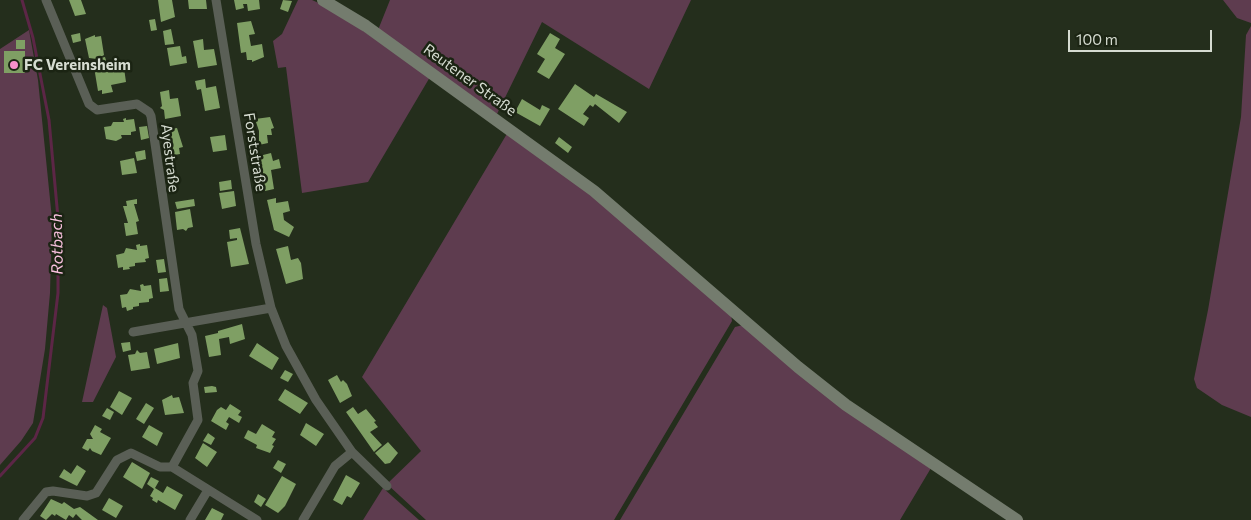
<!DOCTYPE html>
<html>
<head>
<meta charset="utf-8">
<style>
  body { margin:0 }
  #map { position:relative; width:1251px; height:520px; overflow:hidden; background:#242e1c; font-family:Commissioner,sans-serif }
  canvas { display:block }
  .scale { position:absolute; left:1068px; top:30px; width:144px; height:22px; box-sizing:border-box; border:2px solid #d6dcd1; border-top:0; padding-left:6px; font-size:15px; line-height:18px; white-space:nowrap; color:#d6dcd1; -webkit-text-stroke:4px #1b2413; paint-order:stroke }
</style>
</head>
<body>
<div id="map">
<canvas width="1251" height="520"></canvas>
<div class="scale">100 m</div>
</div>
<script>
const c = document.querySelector('canvas').getContext('2d');
c.lineJoin = 'round';
function fillPath(path, color) { c.fillStyle = color; c.fill(path, 'evenodd'); }
const poly = rows => new Path2D(rows.map(r => 'M' + r).join(''));
function strokePath(path, color, width, dash) { c.strokeStyle = color; c.lineWidth = width; c.lineCap = dash ? 'butt' : 'round'; c.setLineDash(dash || []); c.stroke(path); }
function write(font, color, halo, rows, align = 'center') {
  c.font = font + ' Commissioner,sans-serif'; c.lineWidth = 5; c.setLineDash([]); c.textBaseline = 'middle'; c.strokeStyle = halo; c.fillStyle = color; for (const [text, x, y, turn = 0] of rows) {
    c.save(); c.translate(x, y); c.rotate((+turn || 0) * Math.PI / 180); c.textAlign = isNaN(turn) ? turn : align; if (halo) c.strokeText(text, 0, 0); c.fillText(text, 0, 0); c.restore();
  }
}
const green = poly([
  [298,0,312,0,332,9,430,77,368,182,302,193,286,67,278,68,273,41,282,34],
  [390,0,691,0,649,89,542,22,497,114,378,30],
  [1223,0,1251,0,1251,23,1237,18],
  [1251,26,1251,417,1222,405,1197,388,1194,379,1208,310,1241,117,1246,35],
  [29,30,38,80,52,219,50,293,45,349,33,423,21,441,0,465,0,49],
  [508,132,592,195,731,315,732,321,614,520,426,520,387,484,421,451,362,377],
  [103,305,107,308,116,357,93,402,82,402],
  [743,325,931,468,900,520,620,520,735,327],
  [383,488,419,520,363,520]
]);
const stream = poly([
  [0,476,35,438,43,418,58,293,58,218,49,120,33,38,22,0]
]);
const building = poly([
  [69,0,81,0,86,14,75,16],
  [158,0,172,0,175,17,161,22],
  [188,0,206,0,207,9,189,9],
  [234,0,259,0,260,9,248,11,247,4,243,4,244,8,236,10],
  [283,0,292,1,288,12,280,9],
  [155,19,157,30,151,31,149,20],
  [251,21,255,34,249,35,251,46,262,44,264,57,252,62,252,60,247,60,246,52,241,53,237,23],
  [171,29,174,44,165,45,163,31],
  [80,33,81,41,73,43,71,35],
  [550,33,560,39,555,48,565,54,549,79,537,72,545,59,537,54],
  [95,35,95,37,101,36,104,55,97,59,89,58,85,39],
  [203,39,204,50,214,49,217,65,198,68,193,41],
  [16,40,25,40,25,49,16,49],
  [180,46,182,57,186,56,187,63,170,66,167,48],
  [4,51,25,51,25,73,4,73],
  [105,57,109,70,124,68,126,82,111,85,113,92,102,94,102,90,98,91,94,67,94,62,101,61,101,58],
  [205,79,206,88,216,86,220,108,205,111,201,89,197,90,195,81],
  [575,84,594,97,596,94,627,112,619,123,595,104,593,107,590,105,583,114,589,118,584,126,558,109],
  [169,90,170,99,178,98,181,116,165,119,164,110,160,108,162,106,160,92],
  [522,99,540,110,542,105,550,109,540,126,515,112],
  [270,117,274,128,271,129,272,135,267,135,268,143,259,145,259,131,255,119],
  [126,118,126,120,134,119,136,131,131,132,131,135,121,135,122,138,116,141,106,139,104,127,111,126,113,122,124,122,123,119],
  [147,126,149,138,141,140,139,127],
  [177,128,183,147,179,148,180,154,168,156,165,130],
  [225,135,227,150,213,152,210,137],
  [559,137,572,147,568,153,555,143],
  [145,150,146,159,137,161,135,152],
  [271,153,273,161,279,159,281,168,271,170,274,189,265,191,259,156],
  [134,158,137,173,122,175,120,161],
  [231,180,232,189,220,191,219,182],
  [234,191,236,206,222,209,219,193],
  [276,198,276,203,288,201,290,211,283,213,284,220,294,227,289,237,274,230,267,200],
  [137,199,137,204,134,204,139,221,136,222,138,234,126,236,124,223,128,223,123,206,127,206,126,201],
  [194,199,195,206,177,209,175,202],
  [190,209,193,227,188,228,186,231,183,229,177,230,175,212],
  [240,228,249,264,231,267,227,242,237,240,237,238,230,239,229,230],
  [140,244,140,246,147,245,149,258,145,259,146,262,135,263,135,266,129,267,130,269,123,270,123,267,118,268,116,255,124,253,126,248,137,250,136,245],
  [288,246,291,260,298,258,301,263,303,279,286,284,276,249],
  [164,259,166,272,158,273,156,260],
  [167,278,169,291,160,292,159,279],
  [143,284,144,286,151,285,153,298,149,299,149,302,139,303,139,306,133,307,133,309,127,311,126,307,122,308,120,295,127,294,130,289,141,291,140,285],
  [242,324,245,339,230,344,229,337,219,339,221,355,209,357,205,336,218,333,218,331],
  [130,342,131,350,123,352,121,343],
  [178,343,180,358,157,364,154,349],
  [257,343,279,358,272,370,249,356],
  [137,350,140,353,147,352,150,368,131,371,128,355,135,354],
  [285,370,293,374,288,382,280,378],
  [337,375,341,382,343,380,347,384,352,396,340,403,328,380],
  [212,386,216,387,217,392,205,393,204,387],
  [285,389,308,403,300,414,278,400],
  [119,391,132,398,122,415,110,407],
  [172,395,173,398,179,397,184,413,165,415,162,400],
  [146,403,154,408,144,424,136,419],
  [230,404,241,411,238,415,242,417,239,423,229,417,226,422,229,424,226,430,211,421,217,410,221,407,226,410],
  [353,407,358,414,366,409,376,421,374,422,378,427,370,432,382,445,374,452,346,412],
  [107,408,114,412,110,420,102,416],
  [306,423,324,434,316,446,300,435],
  [262,424,275,432,272,437,276,439,272,445,274,446,270,453,256,448,257,445,244,438,248,430,256,434],
  [95,425,102,429,100,432,111,438,101,455,92,451,90,448,88,451,82,448,87,439,93,439,90,434],
  [149,425,163,433,157,446,142,437],
  [208,433,215,438,211,445,203,441],
  [388,442,398,453,390,463,385,464,375,453],
  [203,443,217,452,207,467,195,458],
  [278,460,286,464,281,473,273,468],
  [132,462,150,473,142,489,123,477],
  [77,465,86,471,77,486,59,477,64,469,71,474],
  [346,475,360,483,351,498,347,496,342,505,333,500],
  [282,476,296,484,285,506,278,513,265,505],
  [151,477,159,481,155,488,163,493,167,486,183,495,175,510,158,500,157,503,152,500,153,498,150,496,154,489,147,484],
  [258,494,266,499,261,507,254,502],
  [109,498,123,506,116,518,102,510],
  [51,499,62,504,64,502,74,509,80,507,98,520,82,520,76,514,73,518,69,515,66,520,56,514,55,516,52,514,46,520,40,516],
  [212,508,224,514,221,520,205,520]
]);
const street = poly([
  [46,0,89,104,97,110,137,104,149,112,151,116,179,309,192,335,198,371,193,383,198,420,172,467],
  [216,0,256,244,271,308,286,346,316,400,352,452,387,486],
  [133,332,271,308],
  [23,520,46,492,53,491,87,496,96,493,117,460,131,453,160,467,172,467,257,520],
  [190,520,208,490],
  [303,520,335,466,352,452]
]);
const secondary = poly([
  [323,0,366,26,594,191,798,367,846,405,1017,520]
]);
const markers = [
  [14,65,5,"#f890cb"]
];
const poiNames = [
  ["FC Vereinsheim",24,65]
];
const streetNames = [
  ["Reutener Straße",470,80,36],
  ["Forststraße",255,152,81],
  ["Ayestraße",170,158,83]
];
const waterNames = [
  ["Rotbach",57,244,-91]
];
fillPath(green, '#5e3c4f');
strokePath(stream, '#5c2646', 3);
fillPath(building, '#7f9f64');
strokePath(street, '#5a5f56', 9);
strokePath(secondary, '#747c6e', 12);
for (const [x, y, r, color] of markers) { const dot = new Path2D(); dot.arc(x, y, r, 0, 2 * Math.PI); c.fillStyle = color; c.fill(dot); strokePath(dot, '#1b2413', 2); }
write('bold 15px', '#d6dcd1', '#1b2413', poiNames, 'left');
write('15px', '#d6dcd1', '#1b2413', streetNames);
write('italic 16px', '#f6bfdc', '#1b2413', waterNames);
</script>
</body>
</html>
